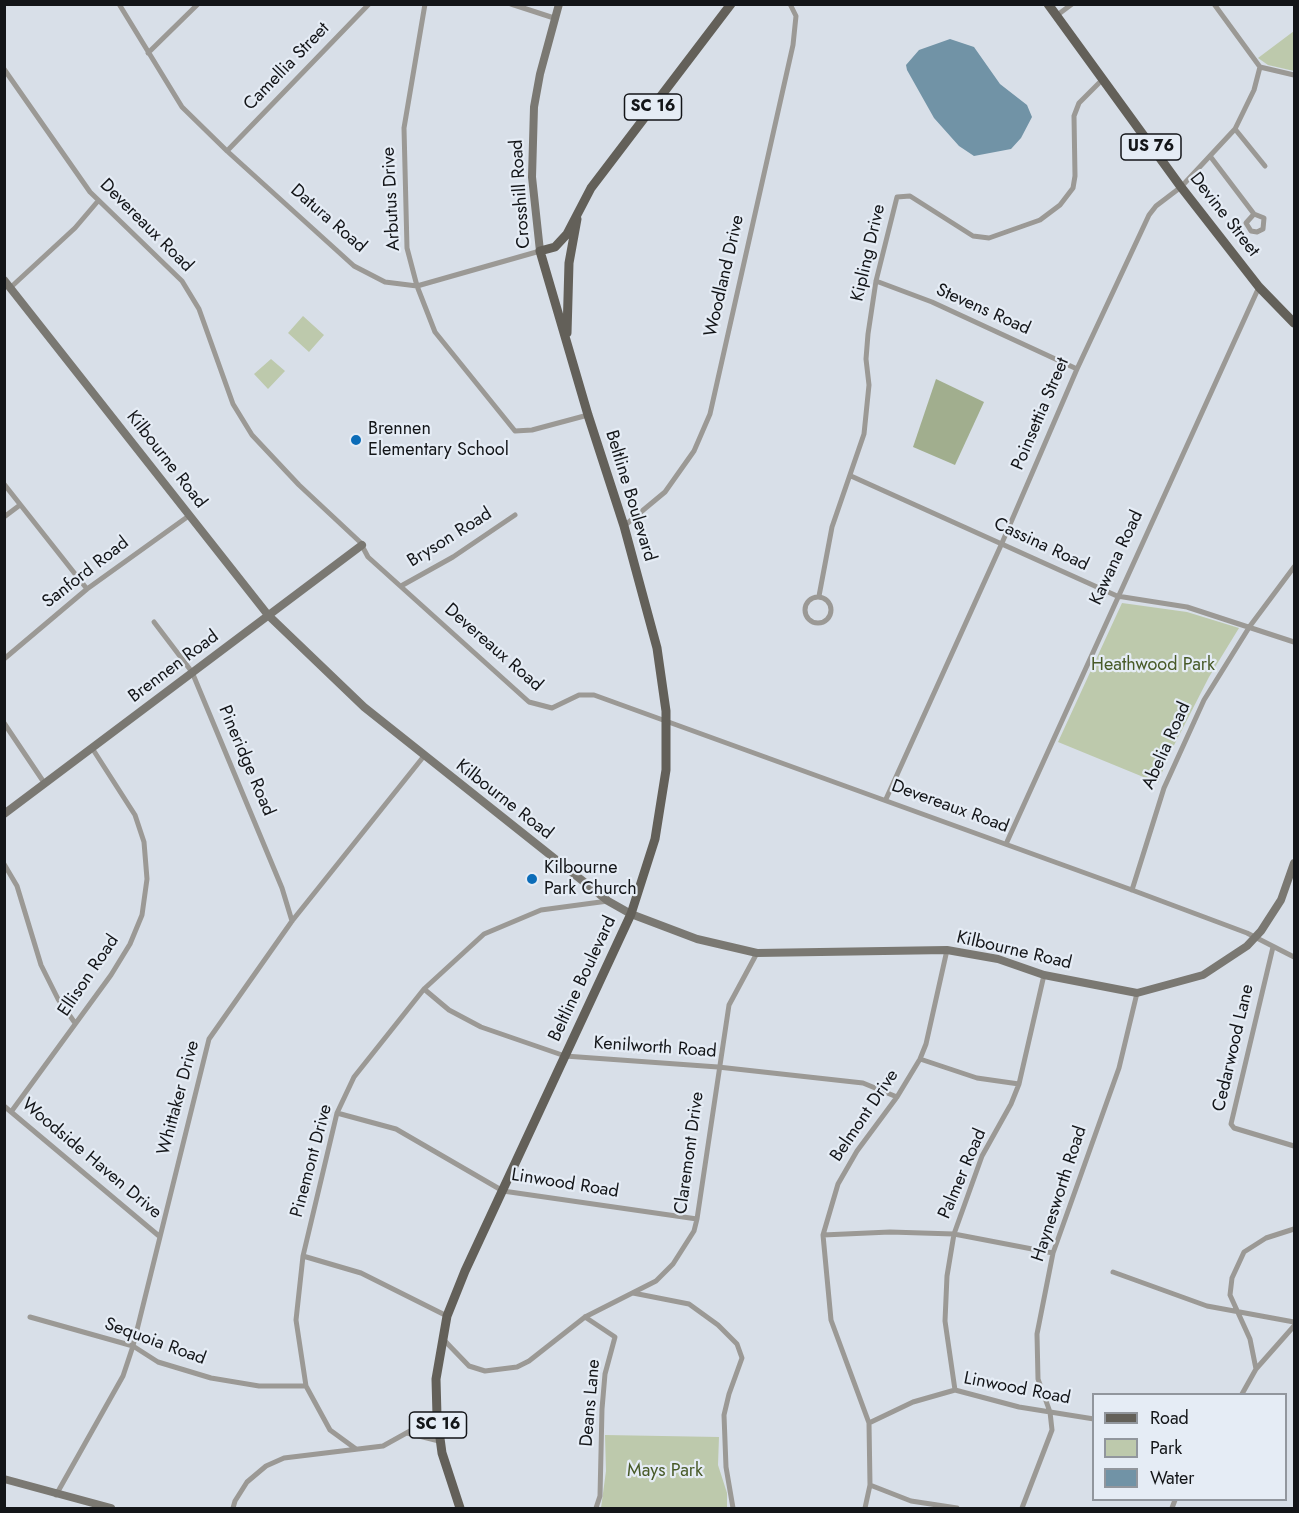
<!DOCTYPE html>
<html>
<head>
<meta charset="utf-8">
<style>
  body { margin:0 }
  #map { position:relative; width:1299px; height:1513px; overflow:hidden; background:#d8dfe8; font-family:Jost,sans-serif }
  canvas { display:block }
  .frame { position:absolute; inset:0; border:6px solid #131518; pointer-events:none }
  .legend { position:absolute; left:1092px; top:1393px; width:195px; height:108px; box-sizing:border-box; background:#e5ecf5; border:2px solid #91969d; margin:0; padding:8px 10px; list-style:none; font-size:18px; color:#131518 }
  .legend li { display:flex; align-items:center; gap:12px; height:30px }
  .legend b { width:30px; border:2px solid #91969d }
</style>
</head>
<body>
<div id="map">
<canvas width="1299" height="1513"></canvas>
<div class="frame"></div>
<ul class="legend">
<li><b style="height:8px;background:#636059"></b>Road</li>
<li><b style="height:16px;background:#bdc9ac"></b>Park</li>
<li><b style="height:16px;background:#7193a6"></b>Water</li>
</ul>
</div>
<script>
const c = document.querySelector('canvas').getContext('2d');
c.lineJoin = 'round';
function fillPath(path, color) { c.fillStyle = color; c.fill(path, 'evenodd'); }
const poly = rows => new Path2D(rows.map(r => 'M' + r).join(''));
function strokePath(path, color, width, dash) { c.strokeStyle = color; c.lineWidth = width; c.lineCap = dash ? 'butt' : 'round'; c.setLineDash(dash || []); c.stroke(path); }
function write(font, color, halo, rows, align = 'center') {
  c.font = font + ' Jost,sans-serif'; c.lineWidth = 4.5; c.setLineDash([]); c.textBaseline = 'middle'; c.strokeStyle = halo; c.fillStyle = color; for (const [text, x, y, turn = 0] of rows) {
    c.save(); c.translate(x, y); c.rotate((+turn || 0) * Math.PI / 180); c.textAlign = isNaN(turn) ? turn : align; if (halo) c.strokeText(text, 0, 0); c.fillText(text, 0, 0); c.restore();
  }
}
const green = poly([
  [1294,31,1294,71,1268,65,1258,58],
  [303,316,324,335,309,352,288,333],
  [271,359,285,371,268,389,254,374],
  [1122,603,1187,612,1239,628,1209,677,1168,757,1158,783,1058,742],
  [605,1435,719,1437,718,1465,727,1493,727,1508,601,1508,606,1471]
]);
const forest = poly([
  [936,379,984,402,955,465,913,447]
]);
const water = poly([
  [950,39,974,47,1000,84,1027,105,1032,117,1021,138,1011,149,974,156,959,146,934,118,907,70,906,65,919,50]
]);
const street = poly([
  [119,4,182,107,227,151,354,266,385,282,417,286,540,251],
  [425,4,404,128,407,248,417,286,435,332,515,431,532,430,588,415],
  [511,4,554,18],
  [1214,4,1260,67],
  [1056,16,1072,4],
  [148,53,198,4],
  [1260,67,1294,75],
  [4,69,90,192,182,281,199,309,233,404,252,435,299,485,360,542,368,557,529,702,552,708,579,695,594,695,1132,890,1247,933,1294,957],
  [1235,129,1265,166],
  [227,151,369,4],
  [1210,156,1254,214,1264,218,1263,229,1257,232,1251,231,1246,223,1254,214],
  [876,281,932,302,1077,369],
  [10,288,75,228,98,201],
  [851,476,1117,596,1187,607,1294,642],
  [4,484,87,589],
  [4,517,20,505],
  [624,526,665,492,694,451,710,414,793,45,796,16,790,4],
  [401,586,453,557,515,515],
  [819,596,832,527,864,434,869,385,866,359,868,334,876,281,897,197,910,196,973,236,989,238,1040,220,1060,205,1073,188,1075,176,1074,116,1079,103,1102,80],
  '805 610a13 13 0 1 1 26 0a13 13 0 1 1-26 0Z',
  [154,622,192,672,282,888,292,921],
  [4,659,87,589,190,515],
  [4,723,45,784],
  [886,799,1002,543,1077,369,1149,215,1156,206,1181,187,1235,129,1254,90,1260,67],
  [1006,844,1259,287],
  [4,864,17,886,41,965,58,999,75,1023],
  [1132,890,1164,788,1204,700,1250,626,1294,567],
  [1273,947,1231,1124,1234,1128,1294,1146],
  [424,989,449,1010,481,1027,565,1056,718,1067,863,1083,897,1097],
  [920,1059,977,1078,1019,1084],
  [4,1106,159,1236],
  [11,1112,111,975,130,944,142,915,147,879,144,842,135,815,92,748],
  [337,1113,396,1129,503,1191,697,1219],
  [823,1235,890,1232,954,1234,1053,1253],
  [303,1256,361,1273,447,1316],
  [1113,1272,1207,1306,1294,1322],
  [633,1293,689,1304,718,1325,737,1344,742,1358,729,1394,724,1415,726,1467,733,1508],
  [30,1317,133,1346,158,1362,211,1378,259,1386,306,1386],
  [585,1317,615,1337,605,1374,602,1409,600,1496,596,1508],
  [443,1339,469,1366,485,1371,517,1367,529,1361,585,1317,656,1281,673,1264,694,1231,697,1219,729,1005,757,953],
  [1256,1369,1250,1339,1230,1295,1232,1278,1244,1252,1266,1238,1294,1229],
  [955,1390,945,1321,947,1276,954,1234,982,1156,1011,1104,1019,1084,1044,975],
  [1242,1394,1256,1369,1294,1326],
  [869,1423,913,1402,955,1390,1019,1407,1094,1419],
  [407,1433,439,1441],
  [356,1449,330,1430,306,1386,296,1320,303,1256,337,1113,354,1077,424,989,484,934,541,910,608,901],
  [870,1485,911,1501,957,1508],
  [56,1495,123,1376,133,1346,209,1039,292,921,424,756],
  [233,1508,235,1501,247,1482,266,1466,284,1458,383,1446,437,1416],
  [865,1508,870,1485,869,1423,831,1320,823,1235,838,1184,857,1151,897,1097,920,1059,926,1044,947,950],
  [1022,1508,1052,1430,1050,1412,1038,1379,1037,1334,1053,1253,1119,1068,1137,993],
  [1172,1508,1175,1500]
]);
const secondary = poly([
  [540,251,532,177,534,107,540,74,559,4],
  [4,280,268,615,364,707,608,901,631,914,697,939,757,953,947,950,998,959,1044,975,1137,993,1203,975,1247,946,1261,931,1281,900,1294,863],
  [4,814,362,545],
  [4,1479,111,1508]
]);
const primary = poly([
  [1048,4,1181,187,1259,287,1294,323],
  [567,333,569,263,577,219],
  [460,1508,442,1453,437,1416,436,1379,447,1316,465,1271,631,914,655,839,666,770,666,711,657,648,624,526,588,415,540,251,555,247,567,234,591,188,731,4]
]);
const markers = [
  [356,440,6,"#0b6cb8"],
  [532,879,6,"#0b6cb8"]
];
const shields = [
  [653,107,57],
  [1151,147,60],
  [438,1425,57]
];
const shieldNames = [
  ["SC 16",653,107],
  ["US 76",1151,147],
  ["SC 16",438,1425]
];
const streetNames = [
  ["Camellia Street",287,67,-46],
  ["Crosshill Road",521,194,-94],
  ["Arbutus Drive",392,199,-93],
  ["Devine Street",1224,215,52],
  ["Datura Road",328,219,41],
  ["Devereaux Road",146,226,45],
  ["Kipling Drive",869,253,-77],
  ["Woodland Drive",725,276,-77],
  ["Stevens Road",983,310,24],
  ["Poinsettia Street",1041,414,-67],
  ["Kilbourne Road",166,460,52],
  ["Beltline Boulevard",630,496,73],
  ["Bryson Road",450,538,-32],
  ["Cassina Road",1041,545,25],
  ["Kawana Road",1117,558,-65],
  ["Sanford Road",86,573,-38],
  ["Devereaux Road",493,648,41],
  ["Brennen Road",174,667,-37],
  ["Abelia Road",1167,746,-66],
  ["Pineridge Road",246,761,67],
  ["Kilbourne Road",504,800,38],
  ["Devereaux Road",950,807,20],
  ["Kilbourne Road",1014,951,13],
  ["Ellison Road",89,976,-56],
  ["Beltline Boulevard",583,979,-65],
  ["Kenilworth Road",655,1048,4],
  ["Cedarwood Lane",1234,1048,-77],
  ["Whittaker Drive",179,1098,-75],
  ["Belmont Drive",865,1116,-56],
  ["Claremont Drive",690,1153,-82],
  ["Woodside Haven Drive",91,1159,40],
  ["Pinemont Drive",312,1161,-75],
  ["Palmer Road",963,1174,-67],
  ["Linwood Road",565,1184,9],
  ["Haynesworth Road",1060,1194,-72],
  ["Sequoia Road",155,1342,20],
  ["Linwood Road",1017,1389,11],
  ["Deans Lane",591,1403,-85]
];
const poiNames = [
  ["Brennen",368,430],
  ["Elementary School",368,451],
  ["Kilbourne",544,869],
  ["Park Church",544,890]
];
const parkNames = [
  ["Heathwood Park",1153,666],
  ["Mays Park",665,1472]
];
fillPath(green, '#bdc9ac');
fillPath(forest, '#a1ae8e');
fillPath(water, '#7193a6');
strokePath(street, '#9b9995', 5);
strokePath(secondary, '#7a7872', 8);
strokePath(primary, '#636059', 9);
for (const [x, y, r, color] of markers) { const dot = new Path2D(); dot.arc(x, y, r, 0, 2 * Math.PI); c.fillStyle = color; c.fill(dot); strokePath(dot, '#e5ecf5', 2); }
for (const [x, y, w] of shields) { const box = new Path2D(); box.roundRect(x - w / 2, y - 13, w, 26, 4.5); c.fillStyle = '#e5ecf5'; c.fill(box); strokePath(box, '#131518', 1.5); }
write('bold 16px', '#131518', null, shieldNames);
write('18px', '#131518', '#e5ecf5', streetNames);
write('18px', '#131518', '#e5ecf5', poiNames, 'left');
write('18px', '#485a28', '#e5ecf5', parkNames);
</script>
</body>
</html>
